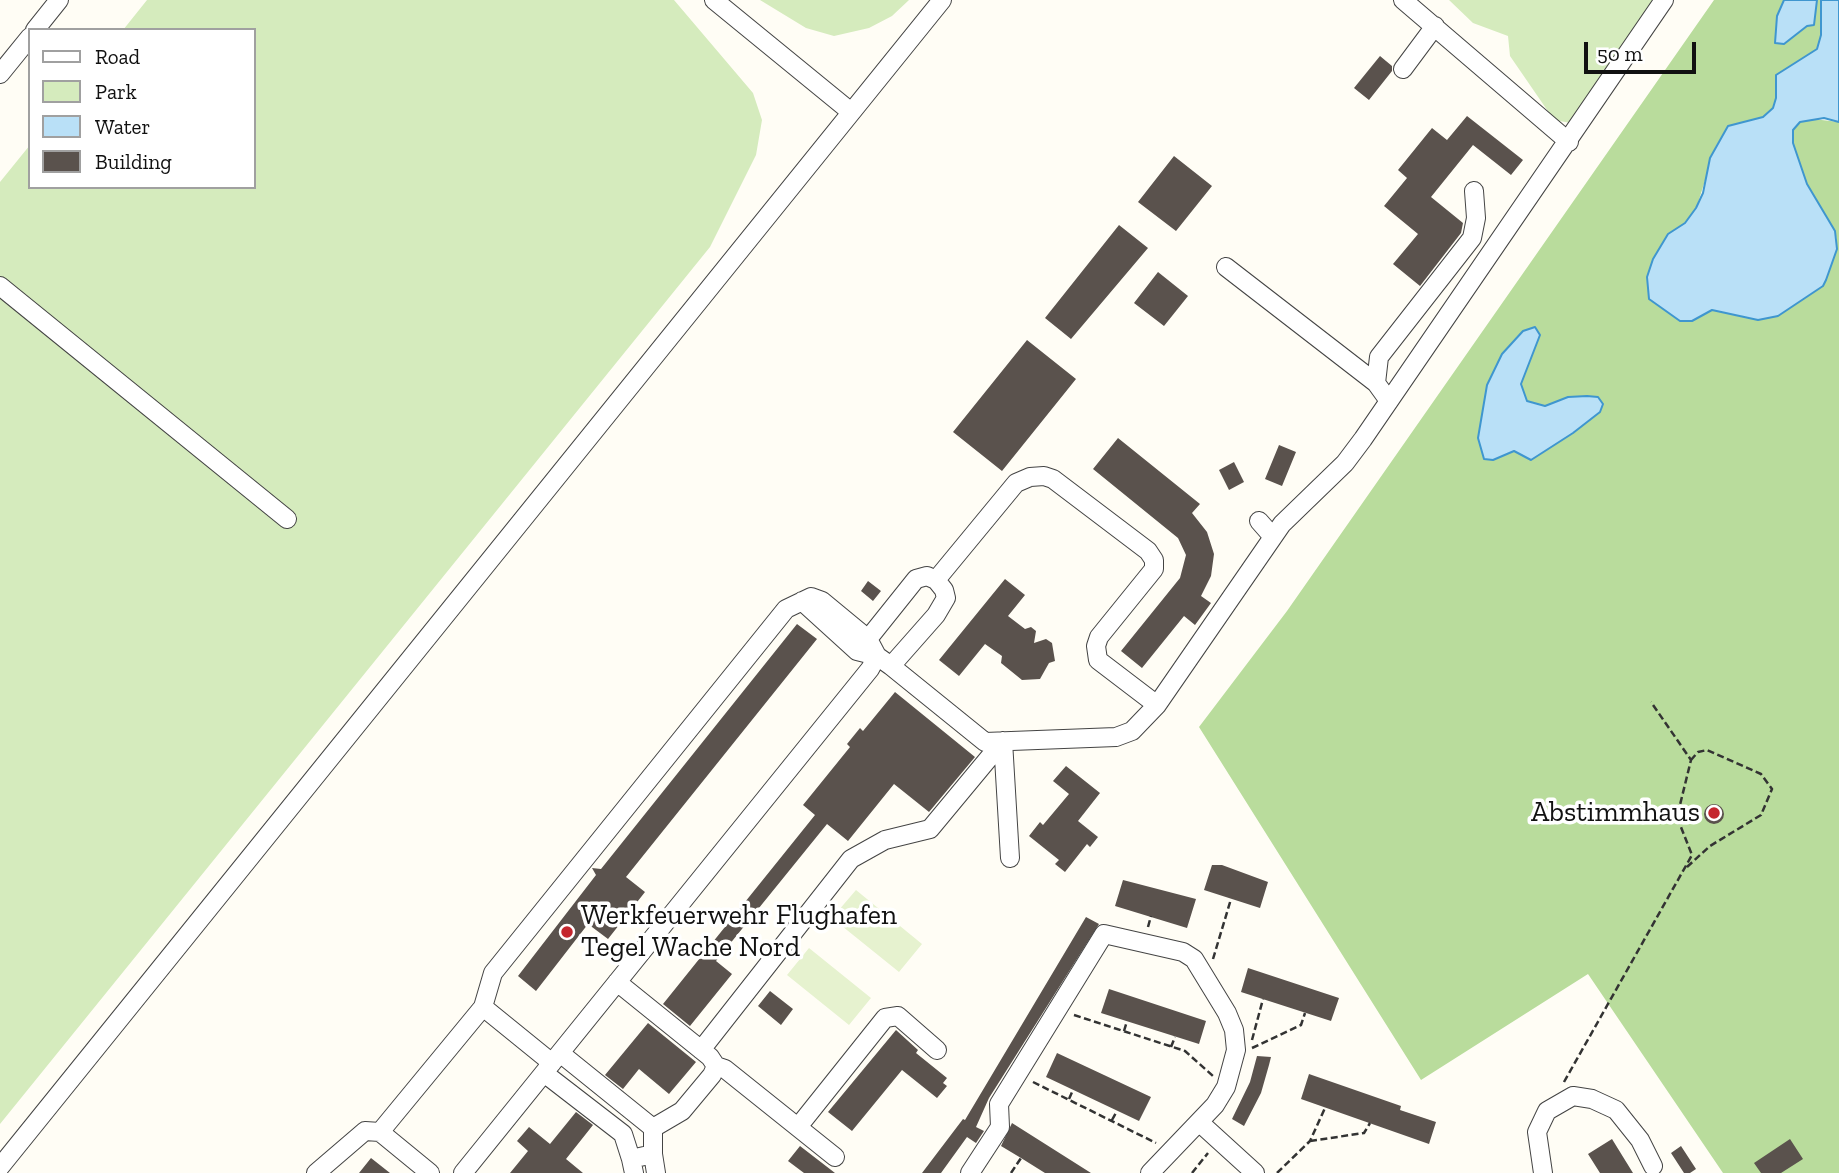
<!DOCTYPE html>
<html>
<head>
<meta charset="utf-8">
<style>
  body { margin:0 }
  #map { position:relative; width:1839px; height:1173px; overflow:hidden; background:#fffdf5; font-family:"Zilla Slab",serif }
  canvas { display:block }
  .legend { position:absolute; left:28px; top:28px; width:228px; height:161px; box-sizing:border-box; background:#fff; border:2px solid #a0a0a0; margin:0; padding:9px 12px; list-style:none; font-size:21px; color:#111 }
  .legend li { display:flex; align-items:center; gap:14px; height:35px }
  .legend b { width:35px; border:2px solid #a0a0a0 }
  .scale { position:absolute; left:1584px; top:42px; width:112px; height:32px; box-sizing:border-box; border:4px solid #111; border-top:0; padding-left:9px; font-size:21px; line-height:24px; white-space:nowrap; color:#111; -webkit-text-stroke:5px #fff; paint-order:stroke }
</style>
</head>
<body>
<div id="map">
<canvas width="1839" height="1173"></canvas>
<ul class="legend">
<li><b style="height:9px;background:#fff"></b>Road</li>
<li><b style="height:19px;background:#d5ebbd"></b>Park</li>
<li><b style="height:19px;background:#b9e0f7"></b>Water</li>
<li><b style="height:19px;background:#5a524d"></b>Building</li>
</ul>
<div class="scale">50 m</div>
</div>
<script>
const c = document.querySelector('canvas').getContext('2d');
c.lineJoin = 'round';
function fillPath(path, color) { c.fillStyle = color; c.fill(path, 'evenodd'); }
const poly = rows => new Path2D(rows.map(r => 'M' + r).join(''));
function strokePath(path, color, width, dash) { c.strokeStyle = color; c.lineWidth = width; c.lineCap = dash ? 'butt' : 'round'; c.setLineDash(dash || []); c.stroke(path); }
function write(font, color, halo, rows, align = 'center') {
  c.font = font + ' "Zilla Slab",serif'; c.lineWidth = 7; c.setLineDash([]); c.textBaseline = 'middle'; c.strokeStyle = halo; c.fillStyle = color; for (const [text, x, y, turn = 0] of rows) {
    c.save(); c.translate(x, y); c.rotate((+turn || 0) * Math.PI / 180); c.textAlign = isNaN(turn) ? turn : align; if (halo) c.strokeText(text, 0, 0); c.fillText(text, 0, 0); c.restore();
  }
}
const green = poly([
  [147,0,674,0,753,93,762,120,756,155,710,247,0,1124,0,182,30,145,30,187,254,187,254,30,123,30],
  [760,0,909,0,892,16,869,28,834,36,806,28],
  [1449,0,1656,0,1571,123,1554,120,1510,56,1508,36,1473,23]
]);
const forest = poly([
  [1714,0,1784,0,1777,16,1775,43,1813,13,1817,0,1821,0,1820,43,1817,49,1776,75,1776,98,1773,108,1763,117,1728,127,1716,146,1696,209,1685,223,1668,234,1653,259,1647,276,1650,299,1680,321,1692,321,1712,310,1758,320,1778,316,1823,286,1837,249,1837,241,1835,231,1807,184,1793,144,1793,130,1800,122,1813,119,1839,122,1839,1173,1723,1173,1588,974,1421,1080,1199,727,1287,611]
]);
const pitch = poly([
  [856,890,922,944,899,972,832,918],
  [809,948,871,998,849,1025,787,975]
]);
const water = poly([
  [1784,0,1817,0,1814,25,1807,26,1784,44,1775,43,1777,16,1784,0],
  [1821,0,1839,0,1839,122,1824,118,1800,122,1793,130,1793,143,1807,184,1835,231,1837,249,1826,280,1823,286,1778,316,1758,320,1712,310,1692,321,1680,321,1649,299,1647,277,1653,259,1668,234,1685,223,1696,208,1703,193,1710,158,1728,126,1763,117,1773,108,1776,98,1776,75,1817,49,1821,35,1821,0],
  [1535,327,1540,335,1521,384,1527,401,1545,406,1568,397,1587,396,1598,397,1603,404,1600,412,1573,433,1531,460,1514,451,1493,460,1484,459,1478,438,1487,385,1502,354,1523,331,1535,327]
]);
const building = poly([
  [1380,56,1392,66,1392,71,1369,100,1354,88],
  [1467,116,1523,160,1511,175,1473,145,1431,197,1463,223,1461,233,1420,286,1393,264,1418,234,1384,206,1407,178,1398,170,1432,128,1447,140],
  [1174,156,1212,186,1176,231,1138,202],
  [1119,225,1148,248,1071,339,1045,318],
  [1158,272,1188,296,1164,326,1134,303],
  [1027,340,1076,379,1002,471,953,432],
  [1118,438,1200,504,1192,513,1207,532,1214,554,1211,576,1201,596,1211,603,1195,625,1184,616,1142,668,1121,651,1180,578,1186,555,1178,538,1093,469],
  [1279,445,1296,452,1282,486,1265,479],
  [1234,462,1244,482,1229,490,1219,470],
  [1005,579,1025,595,1008,616,1025,629,1031,627,1036,631,1034,643,1046,639,1052,643,1055,661,1049,663,1040,679,1022,680,1001,663,1002,656,985,644,959,676,939,660],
  [868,581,881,591,873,601,861,591],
  [797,624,817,639,626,877,645,892,608,939,588,924,536,991,518,976,596,875,592,868,601,869],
  [895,692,975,757,929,812,894,784,848,841,827,824,716,961,732,974,690,1026,663,1004,815,815,803,805,850,747,847,744,860,728,863,731],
  [1066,766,1100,793,1078,821,1098,837,1090,847,1087,844,1065,872,1055,864,1059,860,1029,836,1040,822,1043,825,1069,794,1053,781],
  '1704 814a10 10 0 1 1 20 0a10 10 0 1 1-20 0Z',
  [1212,865,1222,865,1268,882,1260,908,1204,890],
  [1123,880,1196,899,1187,928,1115,906],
  [1086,917,1099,924,989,1098,976,1127,984,1131,976,1143,967,1137,941,1173,922,1173,963,1119,965,1120],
  [1248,968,1339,998,1331,1021,1241,992],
  [1109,989,1206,1021,1199,1044,1101,1013],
  [770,991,793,1009,781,1025,758,1006],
  [648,1023,696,1062,669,1094,639,1069,623,1089,605,1075],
  [896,1030,918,1050,916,1053,947,1078,943,1083,947,1086,937,1098,902,1070,852,1131,828,1112],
  [1057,1053,1151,1097,1139,1121,1046,1077],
  [1257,1056,1271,1057,1269,1065,1261,1093,1244,1126,1232,1119,1250,1082],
  [1309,1074,1401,1106,1400,1110,1436,1122,1429,1144,1301,1099],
  [576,1112,593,1125,566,1159,583,1173,510,1173,528,1151,517,1141,529,1127,550,1144],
  [1012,1123,1091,1173,1045,1173,1021,1158,1001,1146],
  [1612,1139,1633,1173,1600,1173,1588,1154],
  [1790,1139,1803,1159,1781,1173,1761,1173,1754,1163],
  [800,1146,835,1173,804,1173,788,1161],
  [1681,1146,1696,1169,1690,1173,1684,1173,1671,1153],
  [371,1158,390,1173,359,1173]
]);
const path = poly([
  [1687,867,1710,846,1761,815,1772,789,1761,774,1707,750,1698,752,1691,760],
  [1148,927,1151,916],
  [1213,959,1231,899],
  [1074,1015,1185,1051,1213,1076],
  [1124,1031,1127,1021],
  [1252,1040,1263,999],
  [1171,1047,1175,1037],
  [1252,1048,1301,1025,1305,1013],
  [1033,1082,1156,1143],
  [1564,1082,1692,855,1677,817,1691,760,1651,702],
  [1069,1099,1073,1090],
  [1112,1120,1117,1111],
  [1310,1141,1364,1133,1370,1123],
  [1011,1173,1021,1158],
  [1192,1173,1208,1153],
  [1277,1173,1310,1141,1325,1108]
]);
const minor = poly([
  [714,0,851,112],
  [1403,0,1569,142],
  [35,30,59,0],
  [1403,69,1435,26],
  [0,74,30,37],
  [1226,267,1376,383],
  [0,286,287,519],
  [1389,401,1376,383,1379,357,1472,238,1476,218,1474,191],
  [1259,521,1273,537],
  [936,580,1016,483,1030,477,1044,476,1053,479,1148,551,1154,560,1154,569,1099,637,1096,646,1098,660,1157,705],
  [802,601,857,651,877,656,891,666,985,742,1116,737,1132,731,1157,705,1282,524,1345,463,1363,439,1664,0],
  [868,639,916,579,927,576,936,580,944,590,946,598,936,615,891,666],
  [1003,741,1010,858],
  [617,982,710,1057,716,1066,725,1069,835,1157],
  [483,1007,552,1063],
  [701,1050,851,859,885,840,930,829,1003,741],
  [560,1053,653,1128],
  [544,1073,623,1134,631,1159],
  [1199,1122,1255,1173],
  [798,1127,885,1018,898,1016,937,1050],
  [380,1132,430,1173],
  [653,1154,653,1128,682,1111,712,1075,716,1066],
  [0,1167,942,0],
  [316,1173,365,1131,380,1132,483,1007,493,973,786,609,811,597,822,601,868,639,877,656,870,669,463,1173],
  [634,1173,631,1159,653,1154,656,1173],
  [970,1173,1000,1127,999,1104,1104,934,1183,952,1194,959,1227,1013,1234,1030,1236,1050,1226,1087,1215,1105,1150,1173],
  [1543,1173,1537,1132,1547,1111,1573,1096,1592,1099,1616,1110,1640,1140,1653,1166]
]);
const markers = [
  [1714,813,7,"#c4262e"],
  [567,932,7,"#c4262e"]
];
const poiNames = [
  ["Abstimmhaus",1700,813],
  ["Werkfeuerwehr Flughafen",581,916,"left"],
  ["Tegel Wache Nord",581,948,"left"]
];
fillPath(green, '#d5ebbd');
fillPath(forest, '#b9dc9c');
fillPath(pitch, '#e6f2cf');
fillPath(water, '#b9e0f7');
strokePath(water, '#3f96cf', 2);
fillPath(building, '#5a524d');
strokePath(minor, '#444', 20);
strokePath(path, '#333', 2.5, [7, 3.5]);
strokePath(minor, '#fff', 18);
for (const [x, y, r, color] of markers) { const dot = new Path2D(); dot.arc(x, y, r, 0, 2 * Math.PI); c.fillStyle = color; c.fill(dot); strokePath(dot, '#fff', 2.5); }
write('28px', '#111', '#fff', poiNames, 'right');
</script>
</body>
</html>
